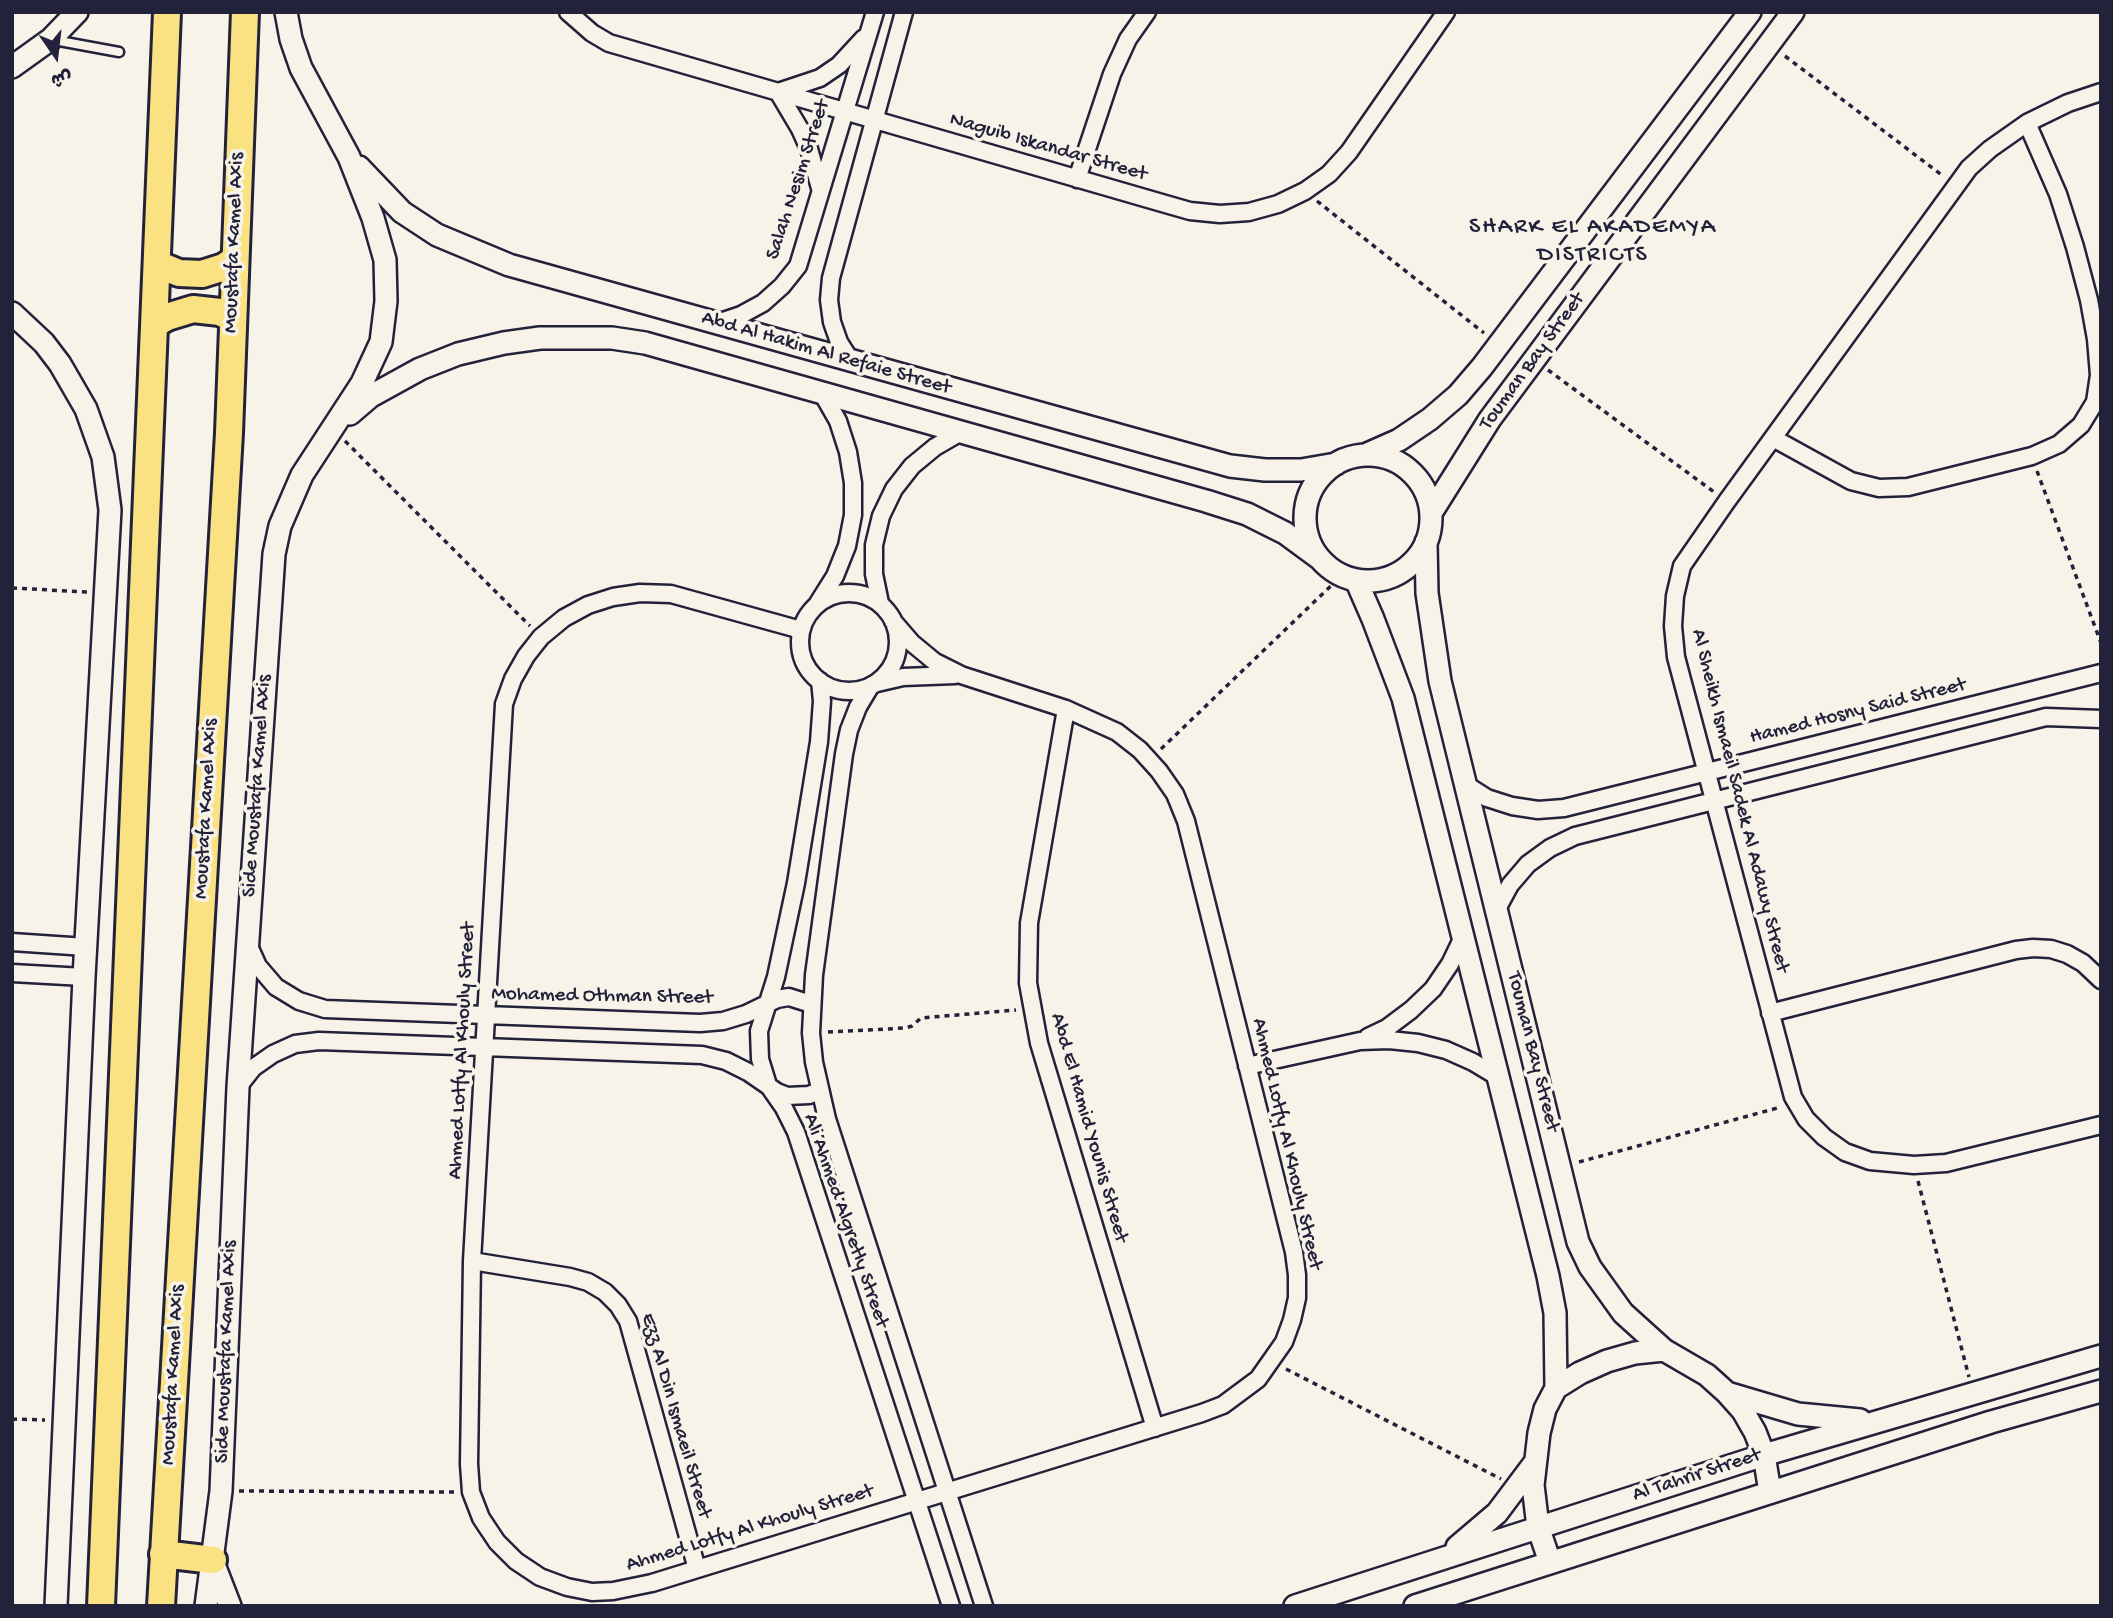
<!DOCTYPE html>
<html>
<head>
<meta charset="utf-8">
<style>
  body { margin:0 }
  #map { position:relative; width:2113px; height:1618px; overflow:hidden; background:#f7f3e8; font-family:"Gochi Hand","Playpen Sans Arabic",sans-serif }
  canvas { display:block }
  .frame { position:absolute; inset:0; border:14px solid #22223b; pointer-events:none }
  .north { position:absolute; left:21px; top:21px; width:70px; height:70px; -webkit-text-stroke:5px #f7f3e8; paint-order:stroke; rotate:166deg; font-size:19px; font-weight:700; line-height:28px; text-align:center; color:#22223b }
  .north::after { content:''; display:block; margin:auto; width:24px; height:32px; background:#22223b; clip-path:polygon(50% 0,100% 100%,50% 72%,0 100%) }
</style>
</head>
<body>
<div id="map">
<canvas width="2113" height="1618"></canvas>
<div class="frame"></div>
<div class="north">ش</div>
</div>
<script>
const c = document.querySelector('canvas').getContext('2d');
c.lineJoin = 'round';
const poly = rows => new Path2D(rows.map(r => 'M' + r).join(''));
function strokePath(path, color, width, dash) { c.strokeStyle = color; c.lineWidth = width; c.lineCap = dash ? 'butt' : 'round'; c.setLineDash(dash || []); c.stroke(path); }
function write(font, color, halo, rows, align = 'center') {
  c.font = font + ' "Gochi Hand",sans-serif'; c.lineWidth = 7; c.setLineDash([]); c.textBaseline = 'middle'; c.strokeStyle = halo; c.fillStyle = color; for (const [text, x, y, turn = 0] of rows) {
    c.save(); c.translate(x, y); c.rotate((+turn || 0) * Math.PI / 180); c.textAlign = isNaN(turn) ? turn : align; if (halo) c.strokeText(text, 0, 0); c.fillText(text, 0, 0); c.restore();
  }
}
const path = poly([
  [1785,56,1943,176],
  [1317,201,1484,333],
  [1548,370,1714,492],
  [345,441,530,626],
  [2037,471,2101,643],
  [12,588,87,592],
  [1161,749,1337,580],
  [828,1032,905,1028,912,1026,921,1018,1016,1010],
  [1579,1162,1781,1107],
  [1918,1181,1969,1377],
  [1286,1369,1501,1479],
  [12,1419,45,1420],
  [239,1491,455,1492]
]);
const service = poly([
  [54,40,119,52]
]);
const minor = poly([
  [568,12,592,33,609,43,1162,203,1190,211,1220,214,1249,212,1278,204,1305,191,1329,174,1349,152,1446,12],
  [2101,92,2068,103,2027,123,1990,149,1969,168,1727,501,1682,566,1675,596,1673,626,1676,657,1793,1097,1806,1119,1824,1137,1845,1152,1870,1161,1914,1165,1946,1163,2101,1125],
  [1077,179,1112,74,1128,39,1147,12],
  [820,188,809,149,800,129,778,92,820,78,839,65,864,38],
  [717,323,741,315,763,303,782,286,798,266,875,12],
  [851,361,839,342,832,322,829,300,831,278,904,12],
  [1773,438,1851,481,1879,488,1908,487,2032,456,2059,444,2081,425,2095,402,2099,375,2096,339,2089,300,2075,247,2058,194,2027,123],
  '800 642a49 49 0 1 1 98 0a49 49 0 1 1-98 0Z',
  [818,603,835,576,847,546,853,515,853,483,848,452,838,421,822,393],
  [880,603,874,574,874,545,881,516,894,489,912,466,935,447,961,432],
  [801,630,671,594,640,593,613,597,588,605,564,618,541,637,526,656,513,679,504,704,472,1261,469,1464,471,1492,481,1518,497,1542,516,1561,540,1577,567,1587,592,1592,613,1591,652,1583,1202,1413,1223,1405,1258,1379,1284,1342,1292,1320,1297,1298,1297,1275,1294,1252,1186,821,1175,794,1159,771,1140,750,1117,732,1066,709,961,675,935,662,912,643,893,621],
  [820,681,822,701,819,742,796,883,776,977,759,1031,760,1059,768,1085,784,1108,796,1132,951,1606],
  [877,683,903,677,955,675],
  [870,687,858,707,849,730,844,754,814,975,811,1033,814,1062,827,1119,984,1606],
  [1066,709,1029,923,1028,983,1039,1043,1155,1428],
  [1465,784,1487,798,1512,806,1538,810,1564,808,2101,673],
  [1497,909,1510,885,1528,864,1550,848,1575,836,2046,717,2101,719],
  [12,942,86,947],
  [249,946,258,966,276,987,299,1001,325,1009,700,1023,723,1021,746,1014,777,999,789,997,811,1004],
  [12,973,84,977],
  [1770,1013,2016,950,2033,948,2051,949,2067,954,2083,963,2101,980],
  [1368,1037,1387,1028,1411,1010,1433,989,1450,964,1463,937],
  [1247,1066,1360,1041,1389,1040,1418,1043,1446,1050,1473,1062,1498,1077],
  [238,1087,253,1068,273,1054,295,1044,319,1041,702,1055,726,1061,748,1072,777,1092,787,1096,809,1095,819,1091],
  [472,1261,570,1277,588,1282,605,1292,618,1305,628,1321,697,1569]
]);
const tertiary = poly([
  [12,67,51,39,77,12],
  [359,167,402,212,437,235,509,265,1230,466,1265,470,1301,470,1336,464],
  [12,313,44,343,60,364,86,409,103,457,110,510,84,977,56,1606],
  [350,414,371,396,420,369,458,354,504,343,540,338,612,338,645,343,1206,501,1247,514,1285,533,1319,558],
  [1365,455,1399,440,1430,419,1458,395,1482,367,1750,12],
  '1305 518a63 63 0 1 1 126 0a63 63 0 1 1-126 0Z',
  [1431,513,1490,419,1793,12],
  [1426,542,1427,593,1440,681,1578,1242,1590,1267,1623,1313,1664,1350,1707,1375,1727,1393,1743,1411,1755,1432,1764,1455,1770,1492],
  [1356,580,1373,619,1403,698,1548,1276,1555,1313,1556,1388,1545,1409,1539,1433,1533,1485,1538,1527,1550,1562],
  [1556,1388,1580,1373,1607,1361,1635,1353,1664,1350],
  [1727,1393,1798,1414,1860,1420],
  [1457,1547,1497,1513,1533,1465],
  [213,1562,230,1606],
  [206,1606,221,1491,238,1087,274,554,280,526,302,475,362,383,381,342,386,301,385,260,373,218,349,157,301,68,291,39,286,12],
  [1295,1606,1764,1455,2101,1356],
  [1415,1606,1991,1422,2101,1391]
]);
const primary = poly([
  [157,264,179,273,202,274,224,267,234,260],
  [155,324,167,317,193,309,220,312,232,318],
  [163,1554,213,1560],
  [101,1606,167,12],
  [161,1606,229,433,245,12]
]);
const streetNames = [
  ["Naguib Iskandar Street",1048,148,16],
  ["Salah Nesim Street",799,180,-72],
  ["Moustafa Kamel Axis",235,243,-88],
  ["Abd Al Hakim Al Refaie Street",826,354,16],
  ["Touman Bay Street",1533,362,-54],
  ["Hamed Hosny Said Street",1858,712,-14],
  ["Side Moustafa Kamel Axis",258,786,-86],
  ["Al Sheikh Ismaeil Sadek Al Adawy Street",1739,801,76],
  ["Moustafa Kamel Axis",207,809,-87],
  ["Mohamed Othman Street",602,997,1],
  ["Ahmed Lotfy Al Khouly Street",463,1051,-87],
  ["Touman Bay Street",1532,1052,76],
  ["Abd El Hamid Younis Street",1088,1128,74],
  ["Ahmed Lotfy Al Khouly Street",1286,1144,77],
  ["Ali Ahmed Algretly Street",845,1221,71],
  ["Side Moustafa Kamel Axis",227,1352,-88],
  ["Moustafa Kamel Axis",174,1375,-87],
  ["Ezz Al Din Ismaeil Street",675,1416,74],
  ["Al Tahrir Street",1697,1476,-18],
  ["Ahmed Lotfy Al Khouly Street",750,1529,-17]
];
const quarterNames = [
  ["SHARK EL AKADEMYA",1593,228],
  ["DISTRICTS",1593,256]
];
strokePath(service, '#22223b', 13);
strokePath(minor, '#22223b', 21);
strokePath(tertiary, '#22223b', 26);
strokePath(primary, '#22223b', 32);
strokePath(path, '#22223b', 3.5, [5, 5]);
strokePath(service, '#f7f3e8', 8);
strokePath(minor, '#f7f3e8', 16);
strokePath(tertiary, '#f7f3e8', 21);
strokePath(primary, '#fae181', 26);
write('21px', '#22223b', '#f7f3e8', streetNames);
c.letterSpacing = '2px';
write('24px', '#22223b', '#f7f3e8', quarterNames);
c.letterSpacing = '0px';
</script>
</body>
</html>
